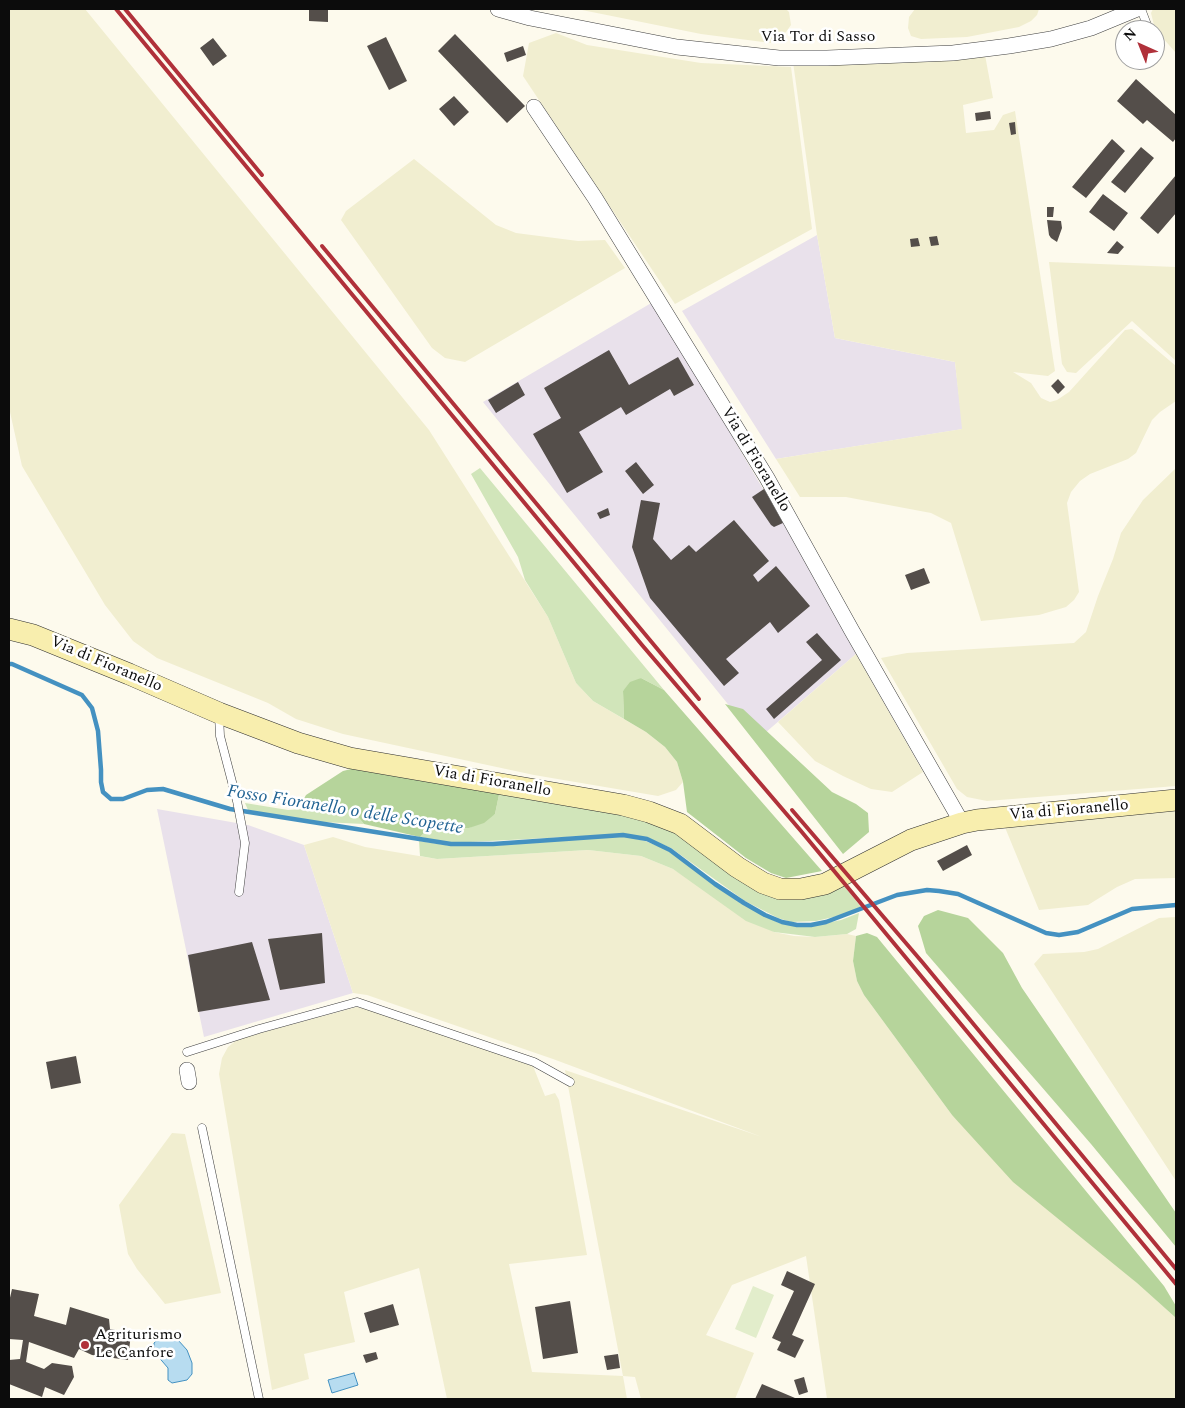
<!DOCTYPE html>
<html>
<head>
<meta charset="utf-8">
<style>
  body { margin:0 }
  #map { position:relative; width:1185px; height:1408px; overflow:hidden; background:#fdfaed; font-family:Spectral,serif }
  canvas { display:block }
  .frame { position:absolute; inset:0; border:10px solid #0c0c0c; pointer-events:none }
  .north { position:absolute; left:1115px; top:20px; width:50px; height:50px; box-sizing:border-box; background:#fff; border:1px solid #9e9e9e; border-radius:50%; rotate:316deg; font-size:14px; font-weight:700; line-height:20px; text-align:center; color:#0c0c0c }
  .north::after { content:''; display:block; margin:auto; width:18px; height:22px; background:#b0313a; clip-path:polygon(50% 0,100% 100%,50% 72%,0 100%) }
</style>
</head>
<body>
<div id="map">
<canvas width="1185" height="1408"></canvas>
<div class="frame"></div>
<div class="north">N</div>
</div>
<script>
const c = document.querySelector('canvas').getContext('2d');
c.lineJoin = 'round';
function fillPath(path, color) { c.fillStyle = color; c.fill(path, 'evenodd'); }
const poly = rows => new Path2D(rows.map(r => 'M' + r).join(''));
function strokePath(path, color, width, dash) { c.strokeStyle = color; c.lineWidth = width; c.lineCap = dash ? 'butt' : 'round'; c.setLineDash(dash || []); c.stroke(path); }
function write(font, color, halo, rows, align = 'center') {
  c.font = font + ' Spectral,serif'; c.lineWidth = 5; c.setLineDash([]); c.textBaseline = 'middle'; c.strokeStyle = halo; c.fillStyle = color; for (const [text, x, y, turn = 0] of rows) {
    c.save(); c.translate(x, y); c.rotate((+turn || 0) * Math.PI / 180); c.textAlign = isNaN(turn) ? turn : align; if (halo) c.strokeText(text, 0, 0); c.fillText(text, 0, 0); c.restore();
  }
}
const industrial = poly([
  [817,235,835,338,955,362,963,429,776,459,682,311],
  [653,302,783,523,856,654,757,740,483,402],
  [157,809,248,825,304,845,353,993,204,1037]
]);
const farmland = poly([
  [9,9,85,9,429,430,548,617,576,683,593,701,646,732,665,747,677,762,683,782,676,790,658,796,534,775,343,734,296,719,268,703,157,658,133,641,105,605,22,466,10,412,9,402],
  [577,9,786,9,789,12,791,25,786,32,771,43,701,34],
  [915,9,1039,9,1037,15,1031,21,1019,27,967,37,921,39,911,36,908,28,909,17],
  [1153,9,1176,9,1176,53,1155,29,1151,13],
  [556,33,587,45,701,63,791,67,812,229,675,304,523,76,529,43],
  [985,55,993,98,963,105,966,133,994,130,1003,115,1015,111,1055,371,1048,376,1013,372,1031,383,1041,398,1050,402,1057,400,1069,392,1125,330,1132,329,1176,366,1176,401,1160,412,1152,420,1136,453,1128,459,1090,474,1080,481,1071,492,1067,503,1079,592,1074,600,1066,607,1039,615,981,621,951,523,931,513,846,497,800,497,776,459,962,429,955,362,835,338,817,235,793,62],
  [414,159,496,225,516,233,578,241,605,240,625,268,465,362,445,358,432,348,341,220,346,211],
  [1049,262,1176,267,1176,361,1132,321,1076,373,1067,372,1062,364],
  [1176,468,1176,786,987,801,967,797,957,789,881,658,907,653,1074,643,1086,632,1098,596,1113,559,1121,533,1143,500],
  [856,654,923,772,892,792,871,789,843,776,815,761,778,722],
  [1176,808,1176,878,1135,879,1117,887,1088,905,1039,910,1004,825],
  [333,837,365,847,437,859,588,850,641,856,673,869,774,932,794,936,815,937,847,934,856,936,853,961,857,981,864,995,952,1115,1176,1318,1176,1399,827,1399,806,1256,732,1285,706,1335,754,1353,735,1399,641,1399,635,1377,623,1376,627,1399,447,1399,419,1268,344,1292,355,1342,304,1354,309,1379,272,1390,219,1074,222,1058,228,1047,238,1039,357,1007,372,1010,533,1066,545,1096,555,1093,559,1100,587,1255,509,1264,532,1372,623,1376,565,1070,762,1137,553,1059,367,995,353,993,304,845],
  [1176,917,1176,1181,1034,964,1043,954,1084,952,1098,949,1159,918],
  [172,1133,185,1134,221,1293,165,1304,137,1269,128,1254,119,1205]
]);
const green = poly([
  [480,468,664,690,641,678,623,691,624,719,593,701,576,683,548,617,525,580,518,557,471,474],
  [500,790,638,818,666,827,753,885,841,882,861,907,838,916,816,921,791,922,778,918,745,901,671,848,647,838,624,834,451,843,420,837,428,829,469,828,495,814],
  [245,803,288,810,337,807,354,812,364,824,321,822,280,816,248,810],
  [624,836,645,841,668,850,740,903,779,923,807,927,841,920,859,913,856,929,847,934,815,937,774,932,746,921,673,869,641,856,588,850,437,859,420,856,419,841,452,846,490,846]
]);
const forest = poly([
  [641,678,664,690,822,871,786,878,771,873,746,858,687,812,683,782,677,762,665,747,646,732,624,719,623,691,630,682],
  [725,704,743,709,832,792,856,804,868,813,869,832,843,854],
  [355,768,500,790,495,814,484,823,469,828,428,829,420,837,364,824,354,812,337,807,309,810,301,804,306,795,343,771],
  [938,910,968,918,1003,953,1022,988,1176,1213,1176,1247,1091,1144,926,953,918,926,924,916],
  [867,933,877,937,1164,1286,1176,1306,1176,1318,1137,1283,1013,1182,952,1115,864,995,857,981,853,961,856,936]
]);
const pitch = poly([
  [753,1286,774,1295,756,1338,735,1329]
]);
const water = poly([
  [162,1336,172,1337,178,1340,187,1350,192,1363,192,1374,187,1380,172,1383,168,1380,168,1368,156,1354,154,1348,154,1343,162,1336],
  [354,1373,358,1385,332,1393,328,1380,354,1373]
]);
const stream = poly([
  [9,664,12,664,82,695,92,708,98,731,101,770,101,782,103,792,111,799,123,799,147,790,163,789,230,809,451,844,493,844,623,835,647,839,670,850,715,884,744,903,765,915,782,922,797,925,811,925,826,922,897,895,927,890,939,891,958,894,1046,933,1059,935,1078,932,1132,909,1176,905]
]);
const building = poly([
  [309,9,328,9,328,22,309,21],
  [455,34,525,106,507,123,438,51],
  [386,37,407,81,389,90,367,46],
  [213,38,227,56,213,66,200,48],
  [523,46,526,55,507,62,504,53],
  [1136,79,1176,115,1176,138,1173,142,1147,120,1143,124,1117,101],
  [454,96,469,112,454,126,439,109],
  [990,111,991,119,976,121,975,113],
  [1015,122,1016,134,1011,135,1009,123],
  [1112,139,1125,151,1086,198,1072,187],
  [1141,147,1154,158,1125,193,1111,182],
  [1176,175,1176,213,1158,234,1140,218],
  [1103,194,1128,213,1114,231,1089,212],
  [1047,207,1054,207,1053,217,1047,217],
  [1047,220,1061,221,1062,228,1057,242,1051,238,1049,235],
  [937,236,939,245,931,246,929,237],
  [918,238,920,246,911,247,910,239],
  [1117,241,1124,247,1118,254,1107,253],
  [609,350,629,385,678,357,694,385,674,396,670,389,626,415,621,407,579,432,603,472,567,493,533,434,561,418,544,388],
  [1058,379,1065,387,1058,394,1051,386],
  [518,382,525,395,496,413,488,400],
  [636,462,654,485,643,494,625,471],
  [764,489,783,523,774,527,771,525,752,497],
  [641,500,660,503,653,539,671,560,689,545,696,552,734,520,769,561,753,575,758,582,776,566,810,606,778,633,770,622,726,659,739,673,724,686,650,598,632,547],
  [608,508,610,515,600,519,597,513],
  [924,568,930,583,911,590,905,575],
  [817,633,841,660,774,719,766,709,822,660,806,642],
  [967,845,972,855,943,871,937,861],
  [322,933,325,983,280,990,268,939],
  [252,942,270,1000,198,1012,188,955],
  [76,1056,81,1083,51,1089,46,1062],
  [787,1271,815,1284,792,1335,804,1340,795,1358,777,1350,781,1342,772,1338,794,1291,781,1285],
  [12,1289,39,1294,34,1316,66,1325,70,1307,109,1319,110,1329,131,1333,128,1360,92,1355,79,1349,74,1358,29,1342,26,1362,44,1369,52,1363,72,1366,74,1377,64,1395,45,1387,42,1397,9,1384,9,1360,20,1359,23,1340,9,1339,9,1302],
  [570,1301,578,1353,543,1359,535,1307],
  [393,1304,399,1325,370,1333,364,1313],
  [376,1352,378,1359,366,1363,363,1355],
  [618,1354,620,1368,607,1370,604,1356],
  [804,1377,808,1392,799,1395,794,1380],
  [762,1384,795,1398,794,1399,755,1399]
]);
const lane = poly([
  [1141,9,1149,30],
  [219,715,220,736,237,801,245,843,239,892],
  [187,1052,259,1029,357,1002,534,1062,570,1082],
  [202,1128,259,1399]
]);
const street = poly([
  [498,9,530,18,677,47,779,58,827,58,953,53,1009,46,1051,39,1091,28,1137,9],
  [534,107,595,198,767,478,852,631,962,823],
  [187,1070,189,1082]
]);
const secondary = poly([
  [9,629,33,635,129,674,219,713,298,743,350,758,623,805,649,812,680,824,737,867,763,883,780,889,801,889,825,884,911,840,962,823,977,820,1176,800]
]);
const rail = poly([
  [116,9,642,645,801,831,1176,1284],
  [125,9,262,175],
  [322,246,699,699],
  [792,810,923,963,1176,1269]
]);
const markers = [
  [85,1345,5,"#b0313a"]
];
const streetNames = [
  ["Via Tor di Sasso",818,38],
  ["Via di Fioranello",755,460,59],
  ["Via di Fioranello",106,665,23],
  ["Via di Fioranello",492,782,10],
  ["Via di Fioranello",1069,811,-5]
];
const poiNames = [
  ["Agriturismo",95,1336],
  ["Le Canfore",95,1354]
];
const waterNames = [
  ["Fosso Fioranello o delle Scopette",345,811,9]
];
fillPath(industrial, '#e9e1eb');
fillPath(farmland, '#f1eed0');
fillPath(green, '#d1e5ba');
fillPath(forest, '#b6d49b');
fillPath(pitch, '#e2edcb');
fillPath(water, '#b7dcf0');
strokePath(water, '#4491c1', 1);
strokePath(stream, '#4491c1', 4.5);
fillPath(building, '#544e4a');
strokePath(lane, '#3f3f3f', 9);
strokePath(street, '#3f3f3f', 16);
strokePath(secondary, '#2e2e2e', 22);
strokePath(lane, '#fff', 8);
strokePath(street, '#fff', 15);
strokePath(secondary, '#f8eeae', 21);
strokePath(rail, '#b0313a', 4);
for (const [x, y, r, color] of markers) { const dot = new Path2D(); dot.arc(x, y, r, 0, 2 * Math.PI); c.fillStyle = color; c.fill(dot); strokePath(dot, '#fff', 2); }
write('16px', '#0c0c0c', '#fff', streetNames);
write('16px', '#0c0c0c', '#fff', poiNames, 'left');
write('italic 18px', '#216393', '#fff', waterNames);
</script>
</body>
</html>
